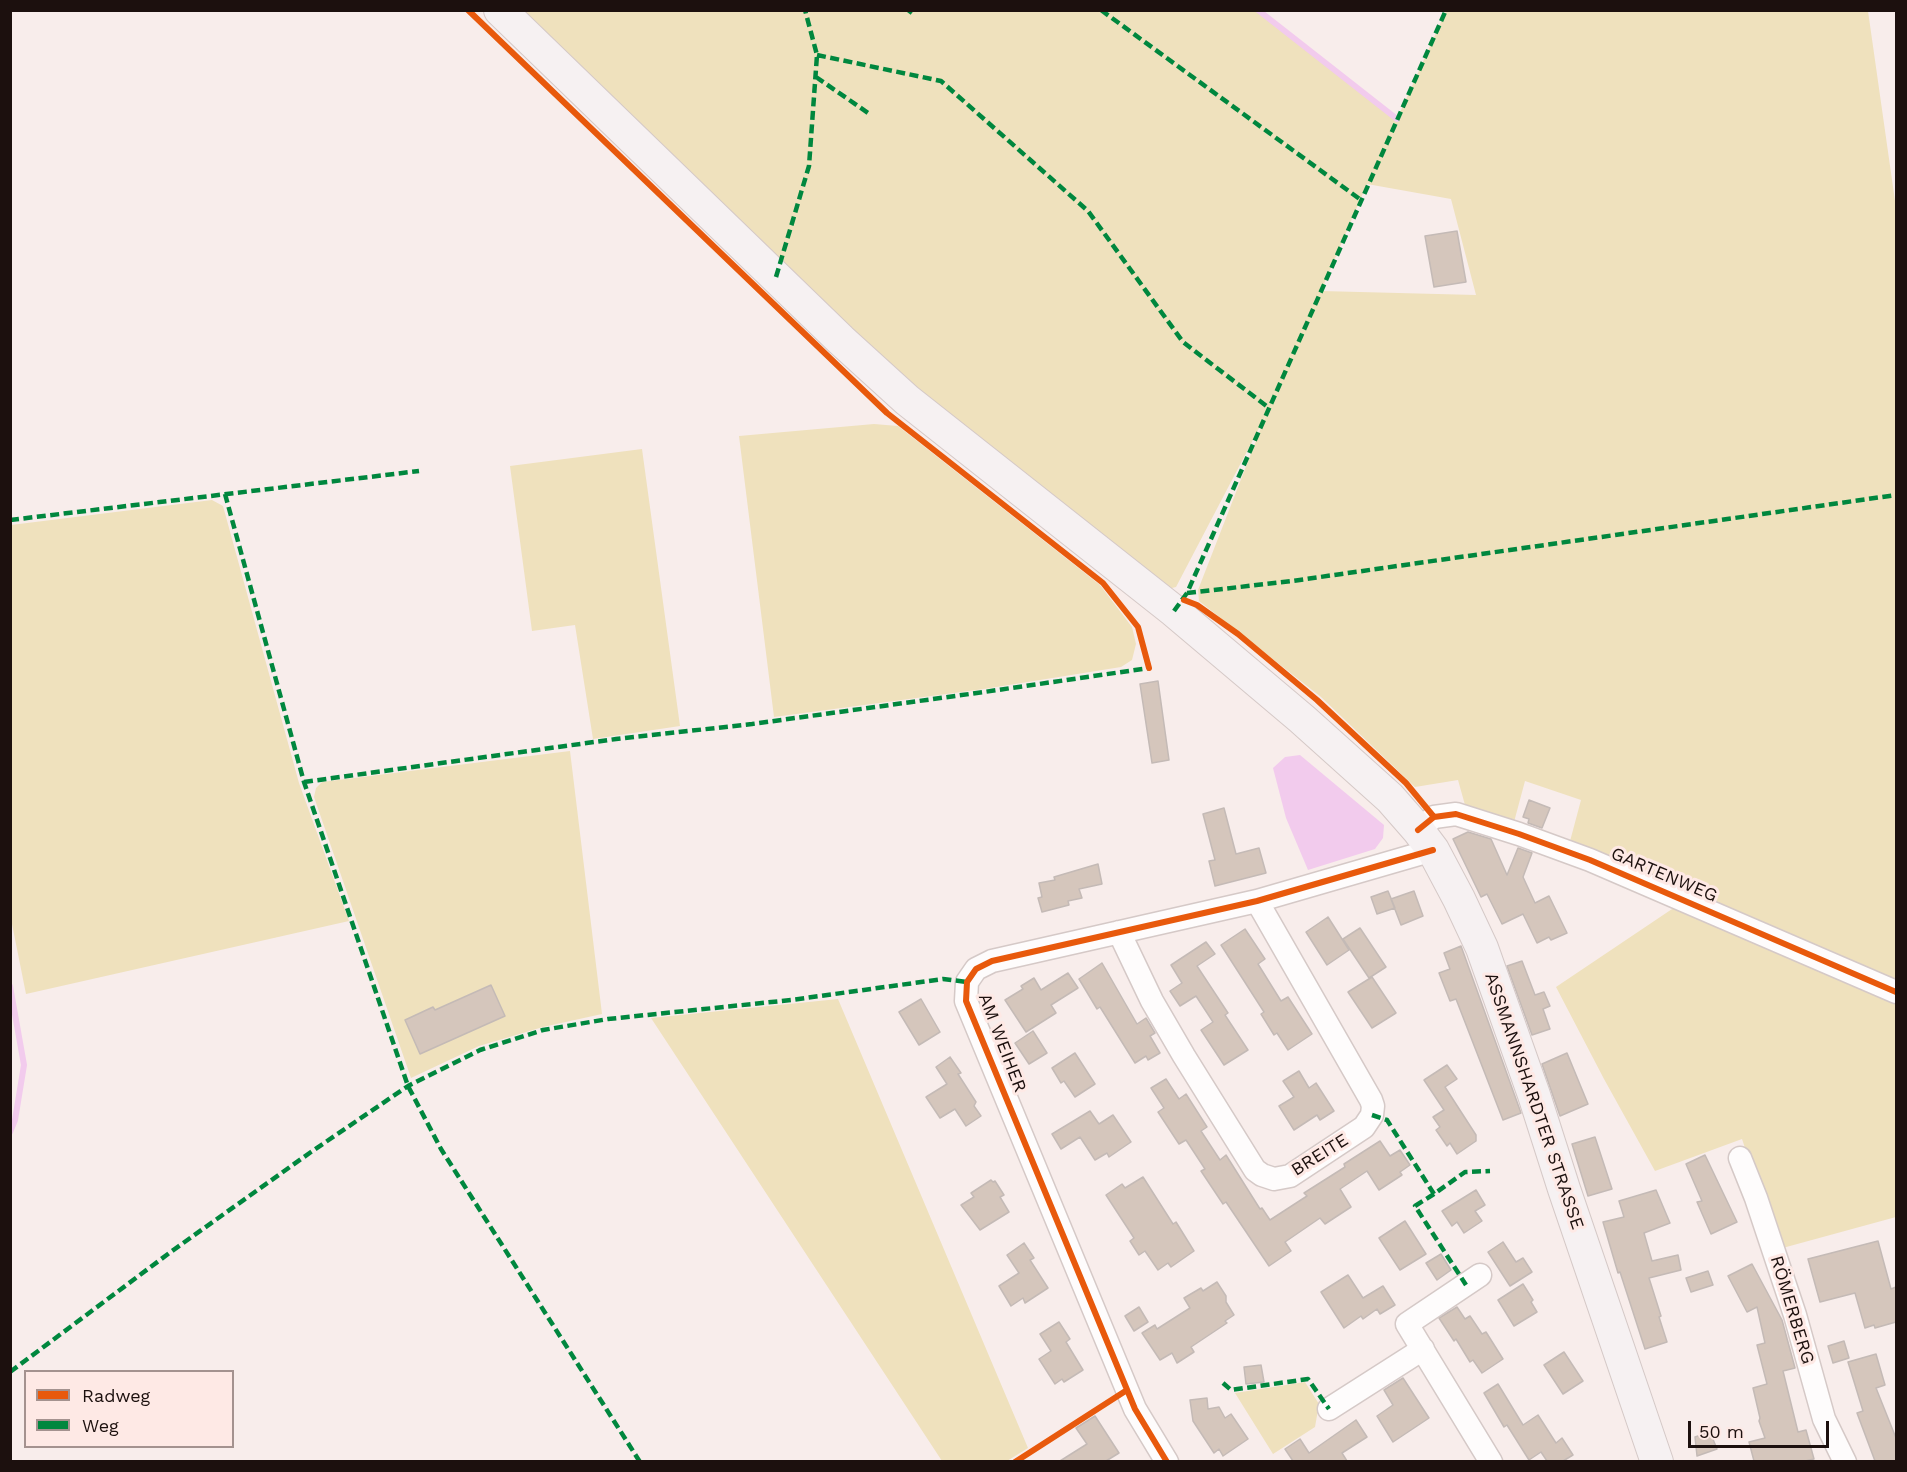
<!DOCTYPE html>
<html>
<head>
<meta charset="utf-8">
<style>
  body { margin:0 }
  #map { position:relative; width:1907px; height:1472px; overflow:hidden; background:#f8edeb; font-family:"Work Sans",sans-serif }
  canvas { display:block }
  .frame { position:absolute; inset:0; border:12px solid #1c100e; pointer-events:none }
  .legend { position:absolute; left:24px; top:1370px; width:210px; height:78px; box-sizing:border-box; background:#fee9e5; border:2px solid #a4928f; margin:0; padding:8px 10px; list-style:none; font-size:18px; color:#1c100e }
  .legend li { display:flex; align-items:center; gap:12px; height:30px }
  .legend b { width:30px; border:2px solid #a4928f }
  .scale { position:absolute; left:1688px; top:1421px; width:141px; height:27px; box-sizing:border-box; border:3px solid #1c100e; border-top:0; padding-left:8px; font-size:18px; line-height:21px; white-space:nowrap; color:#1c100e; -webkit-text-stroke:4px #fee9e5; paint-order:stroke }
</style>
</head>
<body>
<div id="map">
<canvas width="1907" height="1472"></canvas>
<div class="frame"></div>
<ul class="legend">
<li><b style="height:8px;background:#e8590c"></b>Radweg</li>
<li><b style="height:8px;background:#00873e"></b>Weg</li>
</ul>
<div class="scale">50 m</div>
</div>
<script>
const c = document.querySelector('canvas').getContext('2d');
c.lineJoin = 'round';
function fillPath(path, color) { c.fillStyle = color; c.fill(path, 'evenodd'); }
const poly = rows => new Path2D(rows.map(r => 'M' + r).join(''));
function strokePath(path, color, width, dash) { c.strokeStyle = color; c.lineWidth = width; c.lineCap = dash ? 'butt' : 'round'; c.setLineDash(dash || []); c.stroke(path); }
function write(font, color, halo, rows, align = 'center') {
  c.font = font + ' "Work Sans",sans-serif'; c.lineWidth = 6; c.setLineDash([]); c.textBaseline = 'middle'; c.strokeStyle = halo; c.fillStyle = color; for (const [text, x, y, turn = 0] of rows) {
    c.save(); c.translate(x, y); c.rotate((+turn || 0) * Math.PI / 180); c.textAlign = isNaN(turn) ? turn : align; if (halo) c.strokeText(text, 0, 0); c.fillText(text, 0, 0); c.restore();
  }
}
const green = poly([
  [513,11,1258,11,1397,119,1446,11,1868,11,1896,208,1896,987,1569,845,1581,800,1525,781,1514,822,1465,805,1458,780,1415,787,1321,697,1199,601,1198,590,1266,415,1176,587,1164,590,912,393],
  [1367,184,1451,199,1476,295,1321,291],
  [874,424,898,426,1100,585,1132,627,1136,644,1132,660,1121,667,984,689,774,717,739,436],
  [642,449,680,726,593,739,575,625,532,631,510,466],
  [212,500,223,506,299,783,349,921,26,994,10,914,11,525],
  [570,751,602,1014,543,1027,479,1046,411,1078,314,797,316,788,322,782],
  [1681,903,1896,996,1896,1217,1779,1249,1742,1139,1655,1171,1604,1079,1556,987],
  [838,999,1028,1448,1007,1461,942,1461,651,1018],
  [1305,1382,1319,1404,1315,1427,1273,1454,1235,1393]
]);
const water = poly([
  [1300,755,1384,825,1383,838,1375,849,1308,870,1286,818,1273,768,1285,757]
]);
const stream = poly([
  [1258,10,1397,119],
  [10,986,24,1065,15,1120,10,1132]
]);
const building = poly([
  [1457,231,1466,282,1434,287,1425,236,1457,231],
  [1158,681,1169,760,1152,763,1140,684,1158,681],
  [1529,800,1550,808,1542,828,1528,823,1529,819,1523,817,1529,800],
  [1224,808,1236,854,1259,848,1266,873,1215,886,1209,861,1215,860,1203,814,1224,808],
  [1468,832,1491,839,1507,875,1518,848,1532,853,1523,877,1535,903,1549,896,1567,933,1551,940,1549,937,1537,943,1523,914,1502,924,1487,894,1481,897,1453,839,1468,832],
  [1098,864,1102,884,1079,889,1082,898,1068,901,1069,905,1042,912,1038,898,1042,897,1039,883,1055,880,1054,877,1098,864],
  [1388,891,1395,908,1377,914,1371,897,1388,891],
  [1414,891,1423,916,1401,925,1391,899,1414,891],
  [1328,917,1349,950,1327,965,1306,932,1328,917],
  [1360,928,1386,967,1369,978,1343,939,1360,928],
  [1245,929,1265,959,1258,964,1281,1001,1288,997,1312,1034,1288,1050,1277,1033,1274,1035,1261,1014,1264,1012,1221,945,1245,929],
  [1206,942,1215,954,1197,966,1228,1013,1225,1015,1248,1050,1224,1065,1201,1030,1213,1022,1196,996,1180,1006,1170,991,1182,983,1171,965,1206,942],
  [1461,946,1521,1113,1503,1120,1456,999,1450,1001,1439,973,1450,969,1444,953,1461,946],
  [1522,961,1535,995,1544,992,1550,1006,1543,1009,1550,1029,1532,1035,1507,966,1522,961],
  [1102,963,1137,1024,1146,1018,1155,1033,1150,1036,1160,1053,1148,1060,1146,1056,1135,1063,1100,1007,1097,1009,1079,979,1102,963],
  [1068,973,1078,988,1051,1005,1056,1013,1026,1032,1005,1000,1023,989,1021,986,1034,978,1041,990,1068,973],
  [1372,977,1396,1013,1372,1028,1348,992,1372,977],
  [491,985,505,1016,420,1054,405,1020,433,1007,435,1010,491,985],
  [921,999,940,1032,919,1045,899,1012,921,999],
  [1033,1031,1047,1053,1029,1064,1015,1043,1033,1031],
  [1075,1053,1095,1084,1075,1097,1064,1081,1061,1083,1052,1068,1075,1053],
  [1567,1053,1588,1104,1560,1116,1542,1064,1567,1053],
  [950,1057,961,1073,958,1074,976,1102,974,1106,981,1116,966,1126,955,1109,940,1118,926,1097,947,1084,936,1067,950,1057],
  [1447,1065,1457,1079,1445,1087,1476,1135,1476,1141,1457,1154,1450,1143,1447,1146,1436,1130,1440,1127,1433,1117,1444,1110,1424,1080,1447,1065],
  [1299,1071,1309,1088,1316,1083,1334,1111,1320,1120,1317,1115,1294,1130,1279,1106,1294,1097,1283,1081,1299,1071],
  [1166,1079,1179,1099,1186,1094,1207,1127,1201,1131,1220,1160,1226,1155,1260,1209,1262,1208,1270,1220,1307,1196,1304,1193,1345,1167,1344,1164,1380,1141,1390,1156,1400,1150,1410,1165,1400,1172,1402,1175,1379,1190,1367,1171,1340,1189,1351,1207,1325,1224,1320,1218,1285,1242,1291,1251,1269,1266,1226,1202,1223,1204,1201,1171,1205,1169,1186,1140,1179,1144,1158,1112,1164,1108,1151,1088,1166,1079],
  [1090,1111,1099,1124,1113,1115,1131,1142,1109,1157,1107,1153,1095,1160,1080,1137,1061,1149,1052,1134,1090,1111],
  [1595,1137,1612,1189,1588,1196,1572,1144,1595,1137],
  [1705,1155,1737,1222,1711,1234,1697,1202,1702,1201,1686,1164,1705,1155],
  [1143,1177,1173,1224,1176,1222,1194,1251,1171,1267,1168,1263,1158,1270,1145,1251,1139,1255,1130,1241,1134,1238,1106,1195,1122,1184,1125,1188,1143,1177],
  [991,1180,993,1182,995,1181,1004,1195,1000,1197,1009,1212,980,1230,961,1205,974,1197,971,1193,991,1180],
  [1476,1190,1485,1205,1475,1211,1482,1221,1464,1233,1457,1222,1452,1226,1442,1211,1476,1190],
  [1656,1190,1670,1223,1644,1233,1652,1261,1678,1255,1681,1270,1649,1278,1661,1316,1659,1317,1667,1342,1645,1349,1620,1272,1618,1273,1603,1222,1624,1217,1619,1201,1656,1190],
  [1405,1221,1426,1254,1400,1270,1379,1238,1405,1221],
  [1878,1241,1891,1289,1896,1287,1896,1322,1875,1328,1874,1325,1865,1328,1855,1293,1820,1302,1808,1259,1878,1241],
  [1503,1242,1516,1262,1523,1258,1532,1272,1510,1286,1488,1252,1503,1242],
  [1024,1243,1034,1258,1030,1260,1048,1288,1025,1303,1023,1298,1011,1306,999,1286,1019,1273,1007,1255,1024,1243],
  [1441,1254,1451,1270,1437,1280,1426,1263,1441,1254],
  [1752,1264,1782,1320,1795,1368,1783,1371,1798,1432,1806,1430,1814,1459,1805,1461,1754,1461,1749,1442,1765,1438,1759,1421,1760,1418,1753,1388,1767,1384,1757,1345,1765,1343,1757,1307,1747,1312,1728,1276,1752,1264],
  [1708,1271,1713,1285,1691,1292,1686,1278,1708,1271],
  [1348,1275,1363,1298,1383,1286,1395,1305,1380,1314,1377,1309,1363,1319,1361,1316,1344,1328,1321,1292,1348,1275],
  [1217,1282,1226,1296,1226,1302,1234,1315,1225,1321,1227,1323,1191,1347,1194,1352,1177,1363,1172,1353,1160,1360,1142,1333,1155,1325,1157,1329,1190,1308,1184,1298,1201,1288,1203,1291,1217,1282],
  [1523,1284,1533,1300,1531,1302,1537,1312,1514,1326,1498,1300,1523,1284],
  [1139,1307,1148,1322,1134,1331,1125,1316,1139,1307],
  [1457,1307,1465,1319,1470,1316,1482,1334,1486,1332,1503,1359,1482,1373,1473,1360,1470,1362,1456,1339,1454,1341,1439,1318,1457,1307],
  [1059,1322,1070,1339,1066,1342,1083,1370,1064,1382,1062,1379,1055,1384,1039,1359,1051,1351,1040,1334,1059,1322],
  [1844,1341,1849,1358,1833,1363,1828,1346,1844,1341],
  [1564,1352,1583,1381,1563,1394,1544,1365,1564,1352],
  [1876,1354,1885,1385,1876,1388,1896,1438,1896,1461,1875,1461,1857,1413,1863,1411,1848,1362,1876,1354],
  [1261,1365,1264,1382,1246,1384,1244,1367,1261,1365],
  [1403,1378,1429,1418,1393,1442,1377,1416,1393,1405,1384,1390,1403,1378],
  [1498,1384,1523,1425,1538,1415,1556,1443,1562,1438,1573,1455,1563,1461,1547,1461,1541,1452,1529,1460,1507,1425,1504,1427,1484,1393,1498,1384],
  [1207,1398,1208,1409,1219,1407,1225,1418,1231,1414,1248,1439,1223,1456,1219,1449,1214,1453,1193,1421,1190,1400,1207,1398],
  [1095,1416,1119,1453,1106,1461,1060,1461,1087,1444,1076,1428,1095,1416],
  [1356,1420,1367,1437,1342,1453,1347,1461,1293,1461,1285,1449,1300,1439,1309,1453,1356,1420],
  [1710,1432,1717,1449,1697,1456,1695,1437,1710,1432]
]);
const street = poly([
  [1418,830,1434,817,1456,814,1519,834,1590,860,1896,992],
  [1119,932,1152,1001,1184,1056,1255,1170,1262,1175,1274,1179,1290,1176,1364,1127,1372,1115,1373,1106,1371,1100,1257,901],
  [1740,1158,1756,1198,1795,1315,1824,1419,1845,1462],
  [1480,1275,1407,1324,1491,1462],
  [1329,1409,1423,1349],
  [1167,1462,1135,1409,966,1001,967,982,976,969,992,961,1257,901,1433,850]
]);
const secondary = poly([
  [500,10,841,340,907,400,1174,611,1302,719,1390,798,1418,830,1433,850,1459,899,1482,948,1534,1095,1564,1189,1657,1462]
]);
const quiet = poly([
  [908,10,912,13],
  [1101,10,1361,200],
  [817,55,941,81,1088,211,1183,342,1269,408],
  [816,77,871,115],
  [776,277,809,166,817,55,805,10],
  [225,494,304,782,408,1086,441,1149,640,1462],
  [10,520,419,471],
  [1187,593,1292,581,1896,495],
  [1174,611,1187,593,1446,10],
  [304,782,616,739,752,724,984,692,1149,668,1148,664],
  [1372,1115,1387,1120,1434,1194,1465,1172,1490,1171],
  [1434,1194,1415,1206,1466,1285],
  [10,1372,172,1251,311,1152,408,1086,480,1050,543,1030,608,1019,791,1000,943,979,967,982],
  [1223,1383,1231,1390,1308,1379,1329,1409]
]);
const cycleway = poly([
  [468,10,887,413,1103,583,1138,627,1149,668],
  [1184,600,1197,605,1238,634,1317,700,1406,783,1434,817],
  [1418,830,1434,817,1456,814,1519,834,1590,860,1896,992],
  [1015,1462,1127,1390],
  [1167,1462,1135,1409,966,1001,967,982,976,969,992,961,1257,901,1433,850]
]);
const streetNames = [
  ["GARTENWEG",1664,875,23],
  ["AM WEIHER",1002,1043,69],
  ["ASSMANNSHARDTER STRASSE",1534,1101,71],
  ["BREITE",1320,1155,-32],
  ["RÖMERBERG",1792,1310,73]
];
fillPath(green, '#efe1bd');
fillPath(water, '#f2cbed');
strokePath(stream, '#f2cbed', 6);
fillPath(building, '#d5c6bc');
strokePath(building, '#c4bab6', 1.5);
strokePath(street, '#d5c9c7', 25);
strokePath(secondary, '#d5c9c7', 34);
strokePath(street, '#fefcfc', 22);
strokePath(secondary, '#f6f1f2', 32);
strokePath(quiet, '#00873e', 4.5, [9, 4.5]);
strokePath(cycleway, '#e8590c', 6);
write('18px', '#1c100e', '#fee9e5', streetNames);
</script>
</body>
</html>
